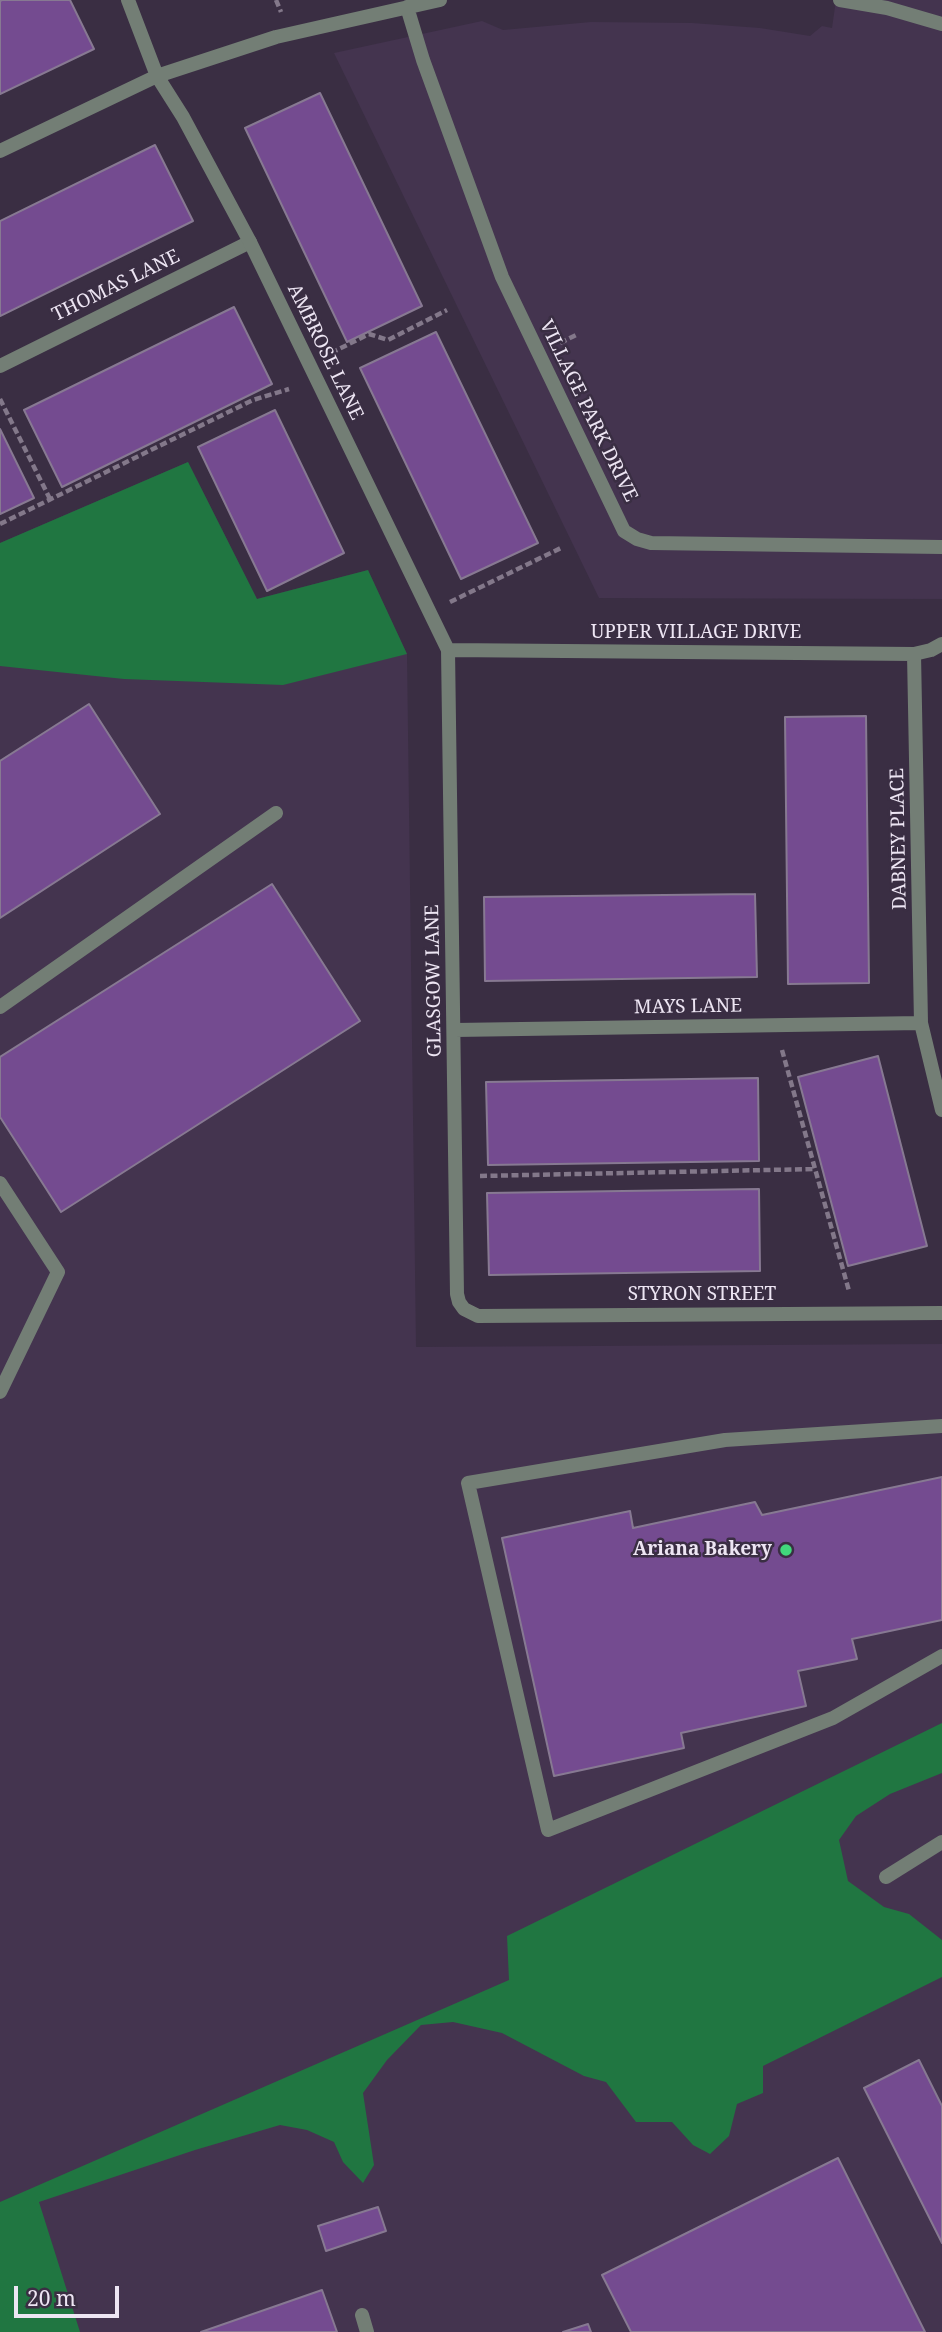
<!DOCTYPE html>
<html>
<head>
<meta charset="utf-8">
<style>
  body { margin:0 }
  #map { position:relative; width:942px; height:2332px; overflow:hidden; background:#3a2e43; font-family:"Noto Serif",serif }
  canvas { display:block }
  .scale { position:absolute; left:14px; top:2286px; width:105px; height:32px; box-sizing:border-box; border:4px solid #ede5f3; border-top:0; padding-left:9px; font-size:21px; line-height:24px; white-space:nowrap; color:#ede5f3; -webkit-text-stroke:5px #3a2e43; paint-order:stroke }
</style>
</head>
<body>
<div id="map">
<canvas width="942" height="2332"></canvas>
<div class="scale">20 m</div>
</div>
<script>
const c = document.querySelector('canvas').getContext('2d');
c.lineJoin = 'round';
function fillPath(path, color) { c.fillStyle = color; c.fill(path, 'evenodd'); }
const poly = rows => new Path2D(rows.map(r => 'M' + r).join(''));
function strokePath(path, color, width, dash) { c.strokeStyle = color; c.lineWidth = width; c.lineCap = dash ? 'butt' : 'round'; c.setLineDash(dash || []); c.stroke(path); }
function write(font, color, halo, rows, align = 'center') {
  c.font = font + ' "Noto Serif",serif'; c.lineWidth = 5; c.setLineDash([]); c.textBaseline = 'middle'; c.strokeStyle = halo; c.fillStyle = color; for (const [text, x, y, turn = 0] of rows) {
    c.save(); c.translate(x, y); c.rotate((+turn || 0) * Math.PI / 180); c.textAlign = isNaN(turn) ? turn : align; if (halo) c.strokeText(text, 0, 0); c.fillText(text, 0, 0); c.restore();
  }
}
const built = poly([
  [836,0,942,0,942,599,599,598,334,53,482,21,503,30,591,22,692,23,760,28,810,36,822,26,832,28],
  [188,462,257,599,368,570,407,654,416,1347,942,1344,942,2332,0,2332,0,543]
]);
const forest = poly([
  [188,462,257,599,368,570,407,654,283,685,124,679,0,666,0,543],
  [942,1723,942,1773,890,1794,856,1816,839,1840,848,1881,884,1907,909,1914,942,1940,942,1977,763,2066,763,2093,737,2104,729,2136,710,2154,693,2145,672,2122,636,2122,606,2082,584,2076,502,2033,453,2022,421,2025,387,2060,363,2093,374,2165,363,2183,343,2162,334,2142,307,2130,280,2125,195,2150,39,2202,80,2332,0,2332,0,2202,509,1980,507,1936]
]);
const building = poly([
  [2,0,70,0,94,49,0,94,0,1,2,0],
  [320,93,422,306,347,342,245,128,320,93],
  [155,145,193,221,0,316,0,221,155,145],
  [234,307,272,384,62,487,24,410,234,307],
  [436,332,538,543,461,579,360,368,436,332],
  [275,410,344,553,267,591,198,447,275,410],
  [0,429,34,498,0,514,0,429],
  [89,704,160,814,0,918,0,761,89,704],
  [866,716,869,983,788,984,785,717,866,716],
  [272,884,360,1021,61,1212,0,1117,0,1057,272,884],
  [755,894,757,977,485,981,484,897,755,894],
  [878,1056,927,1246,848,1266,798,1077,878,1056],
  [758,1078,759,1161,488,1165,486,1082,758,1078],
  [759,1189,760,1271,489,1275,487,1193,759,1189],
  [942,1477,942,1620,852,1639,857,1659,798,1671,806,1706,681,1733,684,1748,554,1776,502,1538,630,1511,633,1528,755,1502,762,1515,942,1477],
  [919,2060,942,2106,942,2243,864,2088,919,2060],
  [838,2158,925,2332,631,2332,602,2275,838,2158],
  [378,2207,386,2231,326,2251,318,2226,378,2207],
  [322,2290,337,2332,201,2332,322,2290],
  [588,2324,591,2332,563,2332,588,2324]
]);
const path = poly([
  [276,0,281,12],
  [560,343,578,334],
  [331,353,369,334,388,340,447,310],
  [0,399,50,499],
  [0,524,253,400,289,389],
  [450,602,563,547],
  [782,1050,849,1291],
  [480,1176,815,1169]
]);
const lane = poly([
  [0,366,250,242],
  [0,1007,276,813],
  [0,1183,58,1272,0,1392],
  [942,1426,725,1440,468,1483,548,1830,833,1718,942,1656],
  [886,1877,942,1842],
  [362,2315,367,2332]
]);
const street = poly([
  [128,0,157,76,183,117,250,242,448,650,457,1294,459,1302,464,1309,478,1316,942,1313],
  [840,0,887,8,942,24],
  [407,7,423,60,502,277,624,531,637,539,651,543,942,547],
  [0,151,157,76,276,37,440,0],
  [448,650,914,654,931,650,942,644],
  [914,654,921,1023,942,1110],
  [455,1030,921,1023]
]);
const markers = [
  [786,1550,7,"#41d77c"]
];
const streetNames = [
  ["THOMAS LANE",116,286,-26],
  ["AMBROSE LANE",325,352,64],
  ["VILLAGE PARK DRIVE",588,411,64],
  ["UPPER VILLAGE DRIVE",696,633],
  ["DABNEY PLACE",899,839,-91],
  ["GLASGOW LANE",434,981,-91],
  ["MAYS LANE",688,1007,-1],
  ["STYRON STREET",702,1295]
];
const poiNames = [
  ["Ariana Bakery",772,1550]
];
fillPath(built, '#44344f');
fillPath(forest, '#207641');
fillPath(building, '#744b90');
strokePath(building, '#877992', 2);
strokePath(path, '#83788a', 4.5, [7, 3.5]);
strokePath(lane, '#737e75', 14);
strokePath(street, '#737e75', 14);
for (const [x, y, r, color] of markers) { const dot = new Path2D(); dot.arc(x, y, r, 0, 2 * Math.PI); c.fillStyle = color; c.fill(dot); strokePath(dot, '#3a2e43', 2.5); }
write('19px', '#ede5f3', '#3a2e43', streetNames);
write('bold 19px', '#ede5f3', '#3a2e43', poiNames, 'right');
</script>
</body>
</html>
